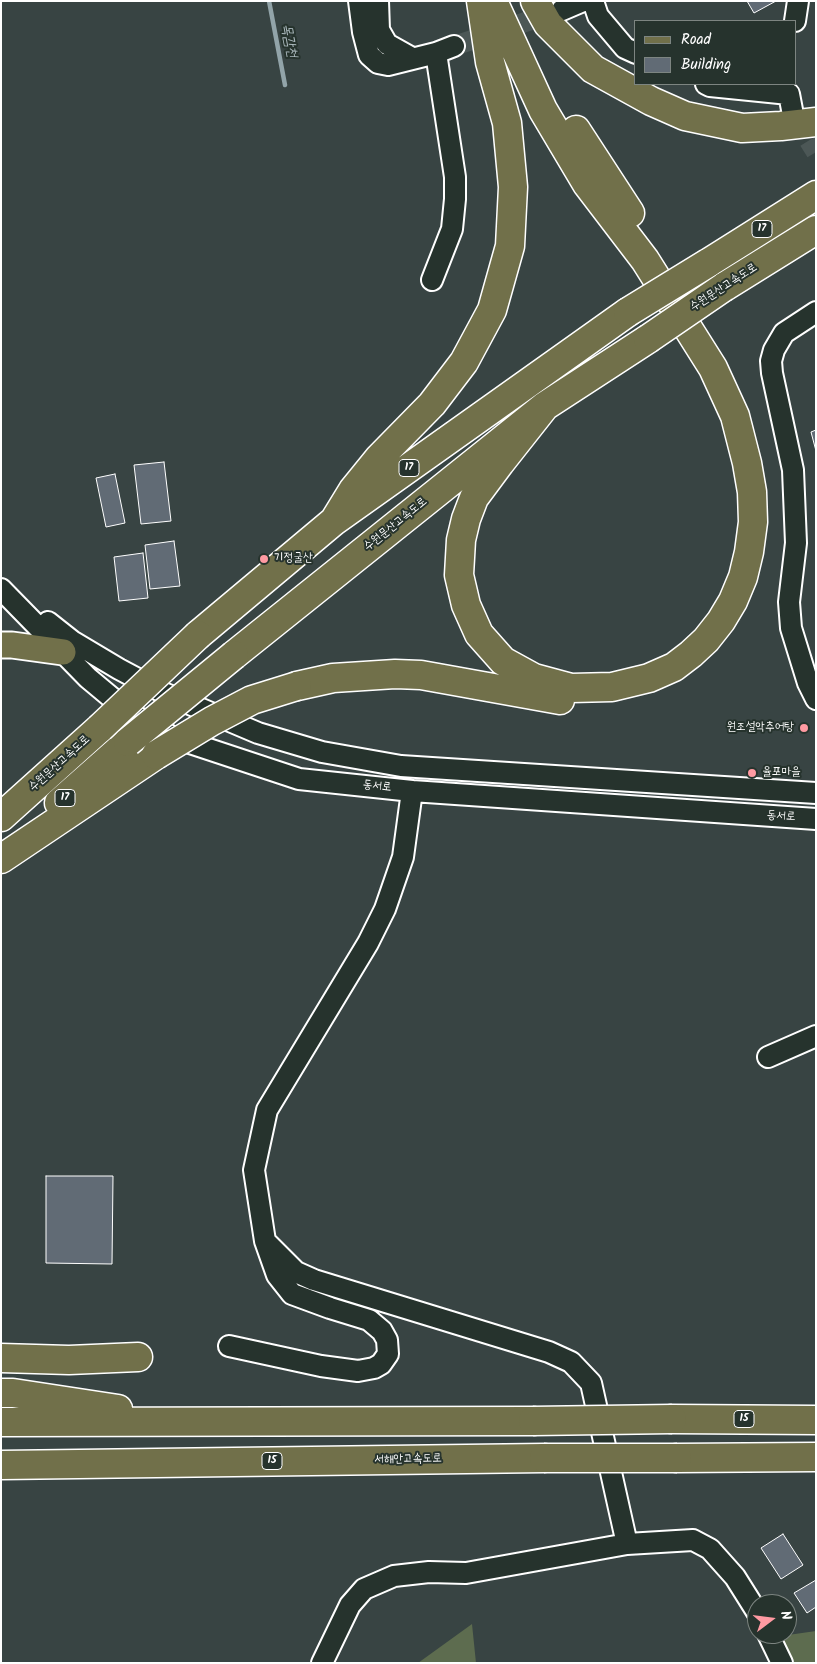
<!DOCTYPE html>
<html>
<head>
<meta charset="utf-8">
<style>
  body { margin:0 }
  #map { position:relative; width:817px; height:1664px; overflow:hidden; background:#384443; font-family:Kalam,sans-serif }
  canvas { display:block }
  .frame { position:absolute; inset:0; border:2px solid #fff; pointer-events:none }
  .legend { position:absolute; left:634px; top:20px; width:162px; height:65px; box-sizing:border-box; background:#26332d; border:1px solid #7d8581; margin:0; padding:6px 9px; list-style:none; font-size:15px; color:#fff }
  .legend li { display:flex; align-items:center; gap:10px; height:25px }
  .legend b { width:25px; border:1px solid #7d8581 }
  .north { position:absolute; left:747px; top:1594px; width:50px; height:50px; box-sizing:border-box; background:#26332d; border:1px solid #7d8581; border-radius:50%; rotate:75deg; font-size:14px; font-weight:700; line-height:20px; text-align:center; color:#fff }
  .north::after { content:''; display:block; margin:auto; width:18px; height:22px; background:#ff9aa2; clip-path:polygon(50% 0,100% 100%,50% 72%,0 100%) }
</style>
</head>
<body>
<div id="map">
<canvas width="817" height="1664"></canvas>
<div class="frame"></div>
<ul class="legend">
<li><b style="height:6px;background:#71704a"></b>Road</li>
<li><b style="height:14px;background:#616b75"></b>Building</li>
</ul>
<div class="north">N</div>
</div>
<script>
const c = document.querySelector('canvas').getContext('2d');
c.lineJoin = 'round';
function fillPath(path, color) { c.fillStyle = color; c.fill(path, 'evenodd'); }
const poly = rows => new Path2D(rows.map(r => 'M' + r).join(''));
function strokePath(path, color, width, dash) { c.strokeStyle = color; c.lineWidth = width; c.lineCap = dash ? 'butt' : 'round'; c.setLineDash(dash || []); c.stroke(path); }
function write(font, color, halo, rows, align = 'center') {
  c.font = font + ' Kalam,"Poor Story",sans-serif'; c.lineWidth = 4; c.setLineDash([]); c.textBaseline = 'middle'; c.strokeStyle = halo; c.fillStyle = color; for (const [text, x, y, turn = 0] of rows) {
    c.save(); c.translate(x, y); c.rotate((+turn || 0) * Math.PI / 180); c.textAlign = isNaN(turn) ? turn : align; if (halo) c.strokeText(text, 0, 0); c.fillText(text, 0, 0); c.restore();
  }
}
const green = poly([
  [472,1624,476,1663,418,1663],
  [816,1631,816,1663,774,1663,774,1637]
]);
const stream = poly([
  [269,1,285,85]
]);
const building = poly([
  [747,1,776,1,754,13,747,1],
  [816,430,816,451,811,432,816,430],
  [164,462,171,521,141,524,134,465,164,462],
  [115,474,125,523,106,527,96,478,115,474],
  [174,541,180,586,150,589,145,545,174,541],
  [143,553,148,598,119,601,114,557,143,553],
  [46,1176,113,1176,112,1264,46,1263,46,1176],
  [783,1534,803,1565,781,1579,761,1548,783,1534],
  [816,1580,816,1607,807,1613,794,1593,816,1580]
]);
const minorTunnel = poly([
  [454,46,555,12],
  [793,115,816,152]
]);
const minor = poly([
  [359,1,363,32,369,55,378,63,388,65,436,53,454,46],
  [378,1,379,30,387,44,412,58],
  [593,1,598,16,625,48,636,53],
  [562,10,583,1],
  [795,21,798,1],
  [706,84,710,86,789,94,793,115],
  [432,280,452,229,455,199,455,177,436,53],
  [816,312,784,333,774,350,771,361,772,373,793,470,796,543,789,602,791,628,808,683,816,699],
  [1,589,88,678,130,713,172,737,299,779,412,791,816,819],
  [48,622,72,641,119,669,166,694,258,733,322,752,401,766,816,793],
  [768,1057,816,1036],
  [265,1241,296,1272,314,1280,549,1352,571,1362,591,1383,627,1544,466,1573,429,1572,394,1576,364,1589,350,1605,322,1663],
  [229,1346,321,1366,358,1371,374,1368,381,1364,388,1354,387,1340,382,1331,369,1320,330,1308,292,1294,277,1275,265,1241,254,1170,267,1110,368,943,385,909,403,857,412,791],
  [627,1544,693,1540,710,1549,735,1577,757,1612],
  [768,1634,782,1663]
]);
const major = poly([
  [1,645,12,645,63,652]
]);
const highway = poly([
  [493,1,543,110,587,184,645,260,713,368,735,416,747,463,752,492,753,522,749,552,743,577,733,601,721,621,706,640,691,654,674,667,649,678,612,687,571,688,534,678,503,661,479,634,466,605,459,575,461,540,466,519,474,498,500,463,545,406],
  [535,1,548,24,593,69,651,101,685,116,742,128,781,126,816,122],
  [576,130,630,213],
  [708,263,816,195],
  [724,287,816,230],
  [334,521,353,490,379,458,432,404,464,362,492,310,510,246,513,187,507,123,490,62,481,1],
  [198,635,334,521,628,312],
  [234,655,545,406,648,339],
  [297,686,333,678,395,674,421,675,560,700],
  [59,803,128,742],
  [1,817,100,728],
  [1,859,156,755],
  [1,1358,69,1360,138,1357],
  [1,1393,13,1393,118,1409],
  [672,1419,816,1420],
  [1,1422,533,1421],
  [677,1458,816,1457],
  [1,1465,544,1458]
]);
const highwayBridge = poly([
  [628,312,708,263],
  [648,339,724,287],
  [100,728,198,635],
  [128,742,234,655],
  [156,755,212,721,252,700,297,686],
  [533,1421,672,1419],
  [544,1458,677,1458]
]);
const markers = [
  [264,559,5,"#ff9aa2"],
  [804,728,5,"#ff9aa2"],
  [752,773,5,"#ff9aa2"]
];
const shields = [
  [762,229,20],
  [409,468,20],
  [65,798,20],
  [744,1419,20],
  [272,1461,20]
];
const shieldNames = [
  ["17",762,229],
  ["17",409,468],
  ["17",65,798],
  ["15",744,1419],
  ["15",272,1461]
];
const streetNames = [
  ["수원문산고속도로",724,288,-33],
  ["수원문산고속도로",396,525,-39],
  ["수원문산고속도로",60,764,-42],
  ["동서로",377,787,6],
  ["동서로",781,817,4],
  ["서해안고속도로",408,1460,-1]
];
const poiNames = [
  ["기정굴산",274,559],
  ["원조설악추어탕",794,728,"right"],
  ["율포마을",762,773]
];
const waterNames = [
  ["목감천",288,41,79]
];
fillPath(green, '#5d6c4f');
strokePath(stream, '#92a4a9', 4.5);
fillPath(building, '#616b75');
strokePath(building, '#fff', 1);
strokePath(minorTunnel, '#4c5756', 20, [20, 10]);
strokePath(minor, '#fff', 24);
strokePath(major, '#fff', 29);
strokePath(highway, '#fff', 31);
strokePath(minor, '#26332d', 20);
strokePath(major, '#71704a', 25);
strokePath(highway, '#71704a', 28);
strokePath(highwayBridge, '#fff', 31, []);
strokePath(highwayBridge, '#71704a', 28);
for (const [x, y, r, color] of markers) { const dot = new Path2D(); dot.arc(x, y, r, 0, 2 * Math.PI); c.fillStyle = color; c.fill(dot); strokePath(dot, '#26332d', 2); }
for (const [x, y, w] of shields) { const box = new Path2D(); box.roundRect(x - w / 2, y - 8.5, w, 17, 4); c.fillStyle = '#26332d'; c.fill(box); strokePath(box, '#fff', 1); }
write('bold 11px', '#fff', null, shieldNames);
write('12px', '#fff', '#26332d', streetNames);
write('12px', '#fff', '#26332d', poiNames, 'left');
write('italic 14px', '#adbbbf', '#26332d', waterNames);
</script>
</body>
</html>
